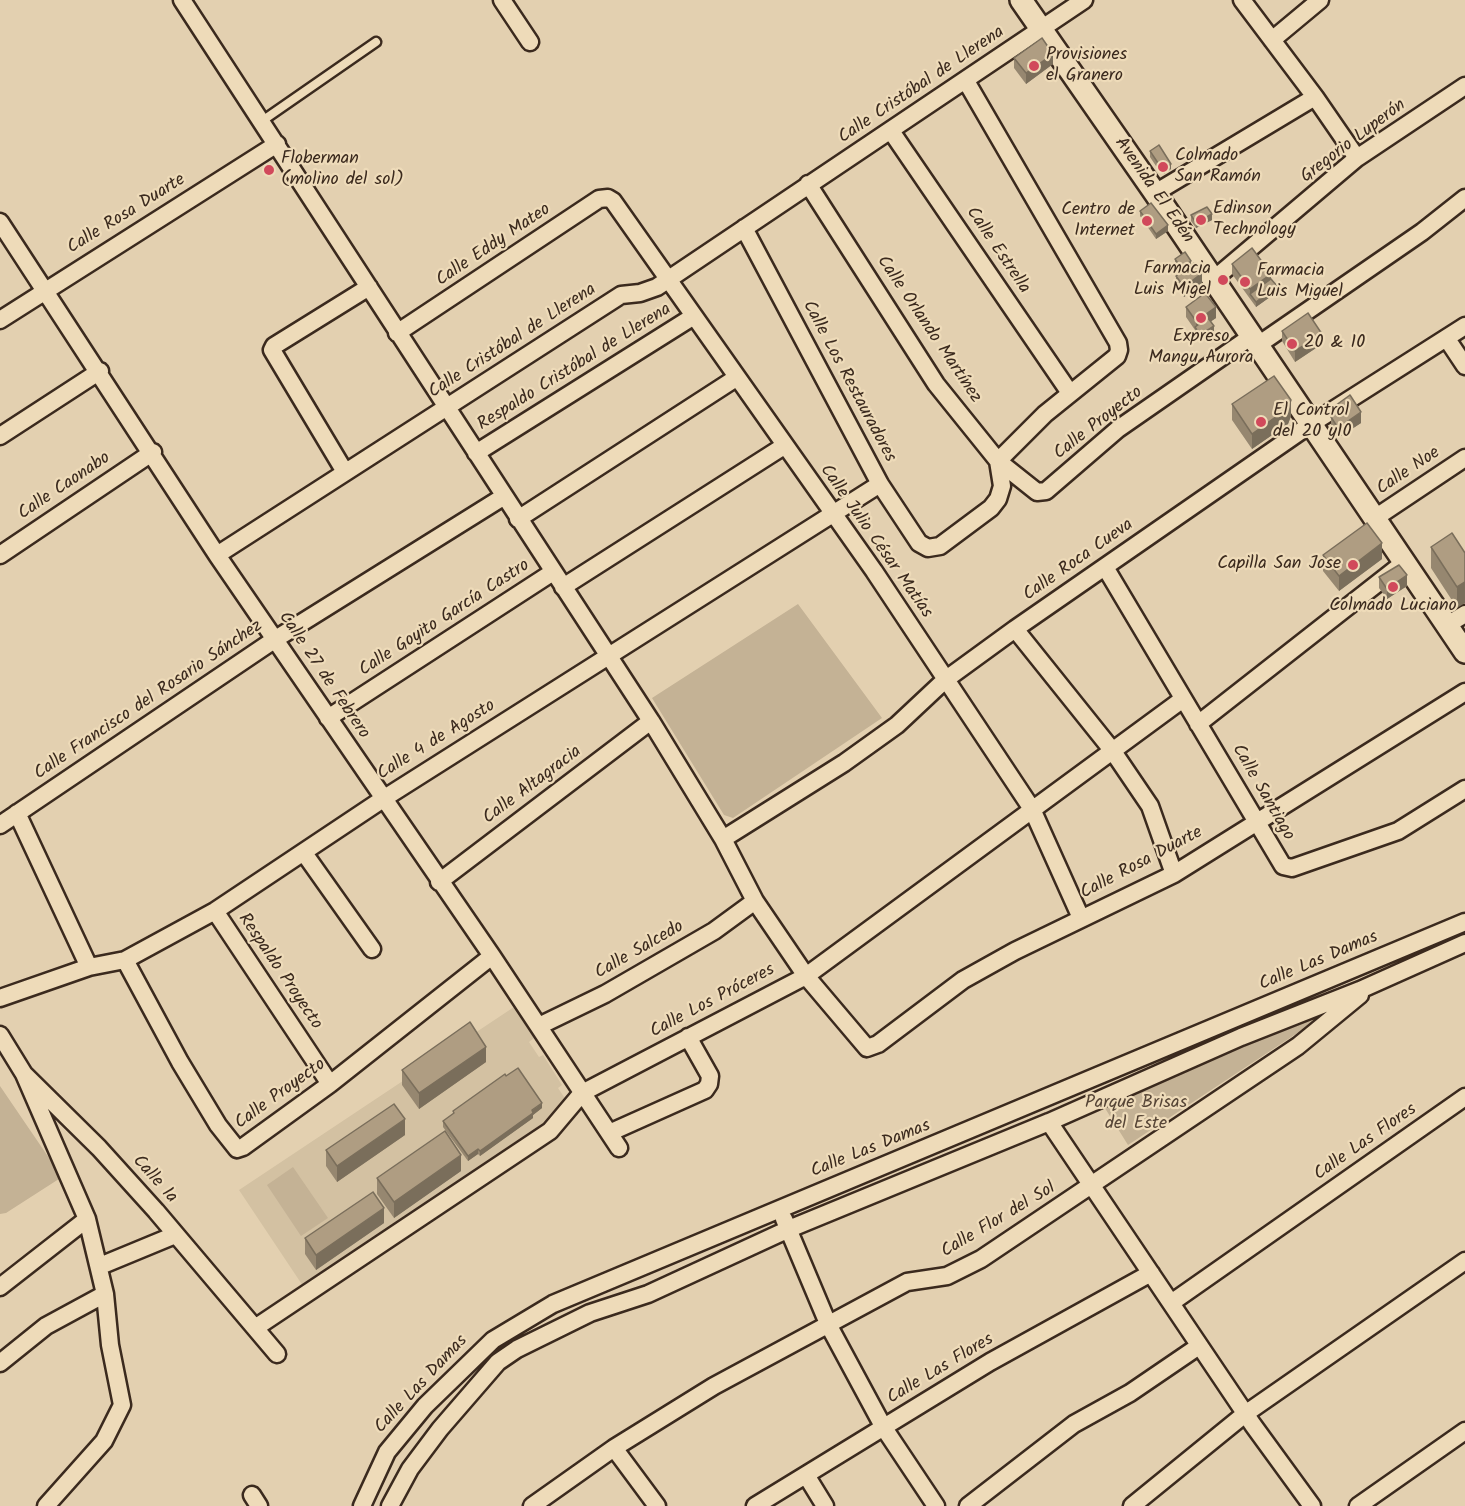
<!DOCTYPE html>
<html>
<head>
<meta charset="utf-8">
<style>
  body { margin:0 }
  canvas { display:block; background:#e3d0b0 }
</style>
</head>
<body>
<canvas width="1465" height="1506"></canvas>
<script>
const c = document.querySelector('canvas').getContext('2d');
c.lineJoin = 'round';
function fillPath(path, color) { c.fillStyle = color; c.fill(path, 'evenodd'); }
const poly = rows => new Path2D(rows.map(r => 'M' + r).join(''));
function strokePath(path, color, width, dash) { c.strokeStyle = color; c.lineWidth = width; c.lineCap = dash ? 'butt' : 'round'; c.setLineDash(dash || []); c.stroke(path); }
function write(font, color, halo, rows, align = 'center') {
  c.font = font + ' Kalam,sans-serif'; c.lineWidth = 4.5; c.setLineDash([]); c.textBaseline = 'middle'; c.strokeStyle = halo; c.fillStyle = color; for (const [text, x, y, turn = 0] of rows) {
    c.save(); c.translate(x, y); c.rotate((+turn || 0) * Math.PI / 180); c.textAlign = isNaN(turn) ? turn : align; if (halo) c.strokeText(text, 0, 0); c.fillText(text, 0, 0); c.restore();
  }
}
const built = poly([
  [514,1007,534,1038,529,1042,539,1057,543,1055,562,1085,558,1088,566,1100,540,1127,303,1286,239,1190]
]);
const green = poly([
  [798,604,882,718,733,818,724,815,652,698],
  [1312,1018,1314,1022,1128,1145,1103,1105],
  [0,1086,62,1177,6,1213,0,1214],
  [293,1167,328,1218,301,1236,267,1185]
]);
const service = poly([
  [262,121,376,42]
]);
const minor = poly([
  [182,0,651,721,723,839,755,901,806,976,867,1048,878,1044,963,980,1015,951,1174,874,1465,692],
  [502,0,530,42],
  [1242,0,1315,97,1357,158],
  [1272,40,1320,0],
  [891,131,1070,393],
  [808,184,936,384,998,461,1037,492,1046,491,1118,429,1252,336],
  [1155,193,1315,97],
  [0,222,217,555,492,956,619,1148],
  [744,228,880,484,919,543,928,548,940,546,991,508,998,499,1002,486,998,461,1045,414,1117,356,1119,350,1118,343,966,81],
  [1214,279,1357,158,1465,86],
  [0,320,277,144],
  [397,333,599,199,608,198,613,201,874,571,1032,809,1081,918],
  [1447,339,1465,366],
  [1258,345,1422,232,1465,198],
  [0,436,100,371],
  [476,453,694,316],
  [345,472,272,350,274,346,369,287],
  [1375,518,1465,458],
  [518,519,736,378],
  [0,555,153,452],
  [217,555,621,295,640,293,657,287,1084,0],
  [1105,567,1283,866,1292,868,1398,831,1465,789],
  [563,587,784,446],
  [1447,625,1465,614],
  [1015,629,1112,750,1150,806,1174,874],
  [328,718,553,572],
  [1198,724,1397,568],
  [17,813,89,967],
  [0,825,274,640,503,497],
  [723,839,844,763,897,725,945,680,1015,629,1311,424,1465,326],
  [304,853,372,949],
  [439,882,651,721],
  [215,911,330,1084],
  [125,960,180,1062,218,1125,237,1149,243,1147,330,1084,492,956],
  [0,998,89,967,125,960,215,911,383,799,880,484],
  [539,1026,605,994,714,931,755,901],
  [0,1035,24,1074,99,1148,156,1211,277,1354],
  [24,1074,87,1219,105,1294,110,1345,122,1405,104,1441,46,1506],
  [1049,1122,1253,1425,1312,1506],
  [609,1133,705,1090,709,1084,710,1076,688,1037],
  [784,1219,829,1326,884,1428,936,1506],
  [100,1266,175,1235],
  [0,1287,87,1219],
  [1171,1303,1465,1097],
  [255,1328,550,1131,582,1093,806,976,1183,699],
  [0,1363,46,1326,105,1294],
  [614,1448,657,1506],
  [806,1475,825,1506],
  [252,1495,259,1506],
  [362,1506,387,1452,425,1406,493,1340,553,1304,1465,922],
  [390,1506,410,1469,440,1429,498,1362,517,1349,590,1313,648,1294,789,1229,1049,1122,1241,1037,1360,990,1465,943],
  [532,1506,614,1448,714,1386,907,1282,947,1276,981,1259,1298,1046,1360,995],
  [755,1506,990,1362,1151,1273],
  [968,1506,1074,1424,1130,1393,1199,1346],
  [1132,1506,1245,1414,1465,1261],
  [1358,1506,1465,1431]
]);
const tertiary = poly([
  [1021,0,1155,193,1465,652]
]);
const wall = poly([
  [1014,58,1053,64,1026,84,1014,68],
  [1150,151,1171,169,1164,174,1160,172,1150,157],
  [1140,211,1168,231,1156,239,1140,216],
  [1191,215,1212,220,1196,228,1191,221],
  [1175,259,1191,265,1202,284,1184,297,1176,287,1176,276,1180,273,1175,264],
  [1232,264,1271,279,1277,292,1256,307,1232,274],
  [1186,307,1216,318,1211,321,1214,331,1200,340,1195,333,1195,330,1186,317],
  [1282,331,1322,344,1295,362,1282,341],
  [1232,404,1291,416,1288,424,1252,449,1232,420],
  [1331,417,1361,423,1338,438,1331,428],
  [1431,547,1465,553,1457,608,1431,568],
  [1323,555,1382,559,1339,591,1323,571],
  [1379,577,1407,586,1387,599,1379,588],
  [486,1062,419,1109,402,1085,402,1070],
  [542,1108,533,1115,533,1118,480,1156,478,1154,468,1161,443,1127,443,1121,453,1115,453,1111],
  [405,1135,337,1182,326,1166,326,1150],
  [461,1171,394,1218,377,1194,377,1178],
  [384,1223,316,1270,305,1254,305,1238]
]);
const shadedWall = poly([
  [1053,54,1053,64,1026,84,1026,73],
  [1171,164,1171,169,1164,174,1164,168],
  [1212,214,1212,220,1196,228,1196,223],
  [1168,225,1168,231,1156,239,1156,234],
  [1191,261,1191,266,1181,273,1181,268],
  [1202,273,1202,284,1184,297,1184,287],
  [1271,274,1271,284,1250,294,1250,289],
  [1277,286,1277,292,1256,307,1256,302],
  [1216,307,1216,318,1197,331,1196,329,1196,321],
  [1214,326,1214,331,1200,340,1200,335],
  [1322,334,1322,344,1295,362,1295,351],
  [1291,400,1291,416,1288,424,1252,449,1252,434],
  [1361,412,1361,423,1338,438,1338,428],
  [1382,543,1382,559,1339,591,1339,576],
  [1407,575,1407,586,1387,599,1387,589],
  [1465,582,1465,603,1457,608,1457,587],
  [486,1047,486,1062,419,1109,419,1093],
  [542,1103,542,1108,533,1115,533,1118,480,1156,480,1151],
  [405,1119,405,1135,337,1182,337,1166],
  [478,1149,478,1154,468,1161,468,1156],
  [461,1155,461,1171,394,1218,394,1202],
  [384,1208,384,1223,316,1270,316,1255]
]);
const building = poly([
  [1042,38,1053,54,1026,73,1014,58,1042,38],
  [1159,145,1171,164,1164,168,1160,166,1150,151,1159,145],
  [1151,203,1168,225,1156,234,1140,211,1151,203],
  [1207,207,1212,214,1196,223,1191,215,1207,207],
  [1252,248,1271,274,1250,289,1232,264,1252,248],
  [1185,252,1191,261,1181,268,1175,259,1185,252],
  [1194,263,1202,273,1184,287,1176,276,1194,263],
  [1271,279,1277,286,1256,302,1250,294,1271,279],
  [1205,293,1216,307,1196,321,1186,307,1205,293],
  [1308,313,1322,334,1295,351,1282,331,1308,313],
  [1208,318,1214,326,1200,335,1195,327,1208,318],
  [1274,376,1291,400,1288,408,1252,434,1232,404,1274,376],
  [1350,395,1361,412,1338,428,1331,417,1332,408,1350,395],
  [1367,523,1382,543,1339,576,1323,555,1367,523],
  [1452,533,1465,553,1465,582,1457,587,1431,547,1452,533],
  [1399,565,1407,575,1387,589,1379,577,1399,565],
  [470,1022,486,1047,419,1093,402,1070,470,1022],
  [518,1068,542,1103,532,1110,533,1113,480,1151,478,1149,468,1156,443,1121,454,1113,453,1111,505,1074,506,1076,518,1068],
  [394,1104,405,1119,337,1166,326,1150,394,1104],
  [445,1131,461,1155,394,1202,377,1178,445,1131],
  [373,1192,384,1208,316,1255,305,1238,373,1192]
]);
const markers = [
  [1034,66,6,"#d1495b"],
  [1163,167,6,"#d1495b"],
  [269,170,6,"#d1495b"],
  [1201,220,6,"#d1495b"],
  [1147,221,6,"#d1495b"],
  [1223,280,6,"#d1495b"],
  [1245,282,6,"#d1495b"],
  [1201,318,6,"#d1495b"],
  [1292,344,6,"#d1495b"],
  [1261,422,6,"#d1495b"],
  [1353,565,6,"#d1495b"],
  [1393,587,6,"#d1495b"]
];
const poiNames = [
  ["Provisiones",1046,56],
  ["el Granero",1046,77],
  ["Colmado",1175,157],
  ["San Ramón",1175,178],
  ["Floberman",281,160],
  ["(molino del sol)",281,181],
  ["Edinson",1213,210],
  ["Technology",1213,231],
  ["Centro de",1135,211,"right"],
  ["Internet",1135,232,"right"],
  ["Farmacia",1211,270,"right"],
  ["Luis Migel",1211,291,"right"],
  ["Farmacia",1257,272],
  ["Luis Miguel",1257,293],
  ["Expreso",1201,338,"center"],
  ["Mangu Aurora",1201,359,"center"],
  ["20 & 10",1304,344],
  ["El Control",1273,412],
  ["del 20 y10",1273,433],
  ["Capilla San Jose",1341,565,"right"],
  ["Colmado Luciano",1393,607,"center"]
];
const streetNames = [
  ["Calle Cristóbal de Llerena",922,86,-34],
  ["Gregorio Luperón",1354,142,-37],
  ["Avenida El Edén",1153,191,55],
  ["Calle Rosa Duarte",127,215,-32],
  ["Calle Eddy Mateo",494,246,-34],
  ["Calle Estrella",997,251,56],
  ["Calle Orlando Martínez",928,330,56],
  ["Calle Cristóbal de Llerena",513,342,-33],
  ["Respaldo Cristóbal de Llerena",575,368,-32],
  ["Calle Los Restauradores",848,382,62],
  ["Calle Proyecto",1099,424,-38],
  ["Calle Noe",1409,472,-34],
  ["Calle Caonabo",65,487,-34],
  ["Calle Julio César Matías",875,542,55],
  ["Calle Roca Cueva",1079,561,-35],
  ["Calle Goyito García Castro",445,619,-33],
  ["Calle 27 de Febrero",323,676,56],
  ["Calle Francisco del Rosario Sánchez",149,701,-34],
  ["Calle 4 de Agosto",437,741,-32],
  ["Calle Altagracia",533,786,-37],
  ["Calle Santiago",1262,793,60],
  ["Calle Rosa Duarte",1142,864,-28],
  ["Calle Salcedo",640,951,-30],
  ["Calle Las Damas",1319,962,-23],
  ["Respaldo Proyecto",279,972,56],
  ["Calle Los Próceres",713,1002,-28],
  ["Calle Proyecto",281,1095,-36],
  ["Calle Las Flores",1366,1143,-35],
  ["Calle Las Damas",871,1150,-22],
  ["Calle 1a",154,1180,48],
  ["Calle Flor del Sol",999,1221,-31],
  ["Calle Las Flores",941,1370,-31],
  ["Calle Las Damas",422,1385,-47]
];
const parkNames = [
  ["Parque Brisas",1136,1104],
  ["del Este",1136,1125]
];
fillPath(built, '#d3c1a2');
fillPath(green, '#c4b295');
strokePath(service, '#3b2a1e', 13);
strokePath(minor, '#3b2a1e', 21);
strokePath(tertiary, '#3b2a1e', 26);
strokePath(service, '#eedbb9', 8);
strokePath(minor, '#eedbb9', 16);
strokePath(tertiary, '#eedbb9', 21);
fillPath(wall, '#968770');
fillPath(shadedWall, '#7a6e5b');
fillPath(building, '#af9d82');
strokePath(building, '#7a6e5b', 1.5);
for (const [x, y, r, color] of markers) { const dot = new Path2D(); dot.arc(x, y, r, 0, 2 * Math.PI); c.fillStyle = color; c.fill(dot); strokePath(dot, '#eedbb9', 2); }
write('18px', '#3b2a1e', '#eedbb9', poiNames, 'left');
write('18px', '#3b2a1e', '#eedbb9', streetNames);
write('18px', '#564536', '#eedbb9', parkNames);
</script>
</body>
</html>
